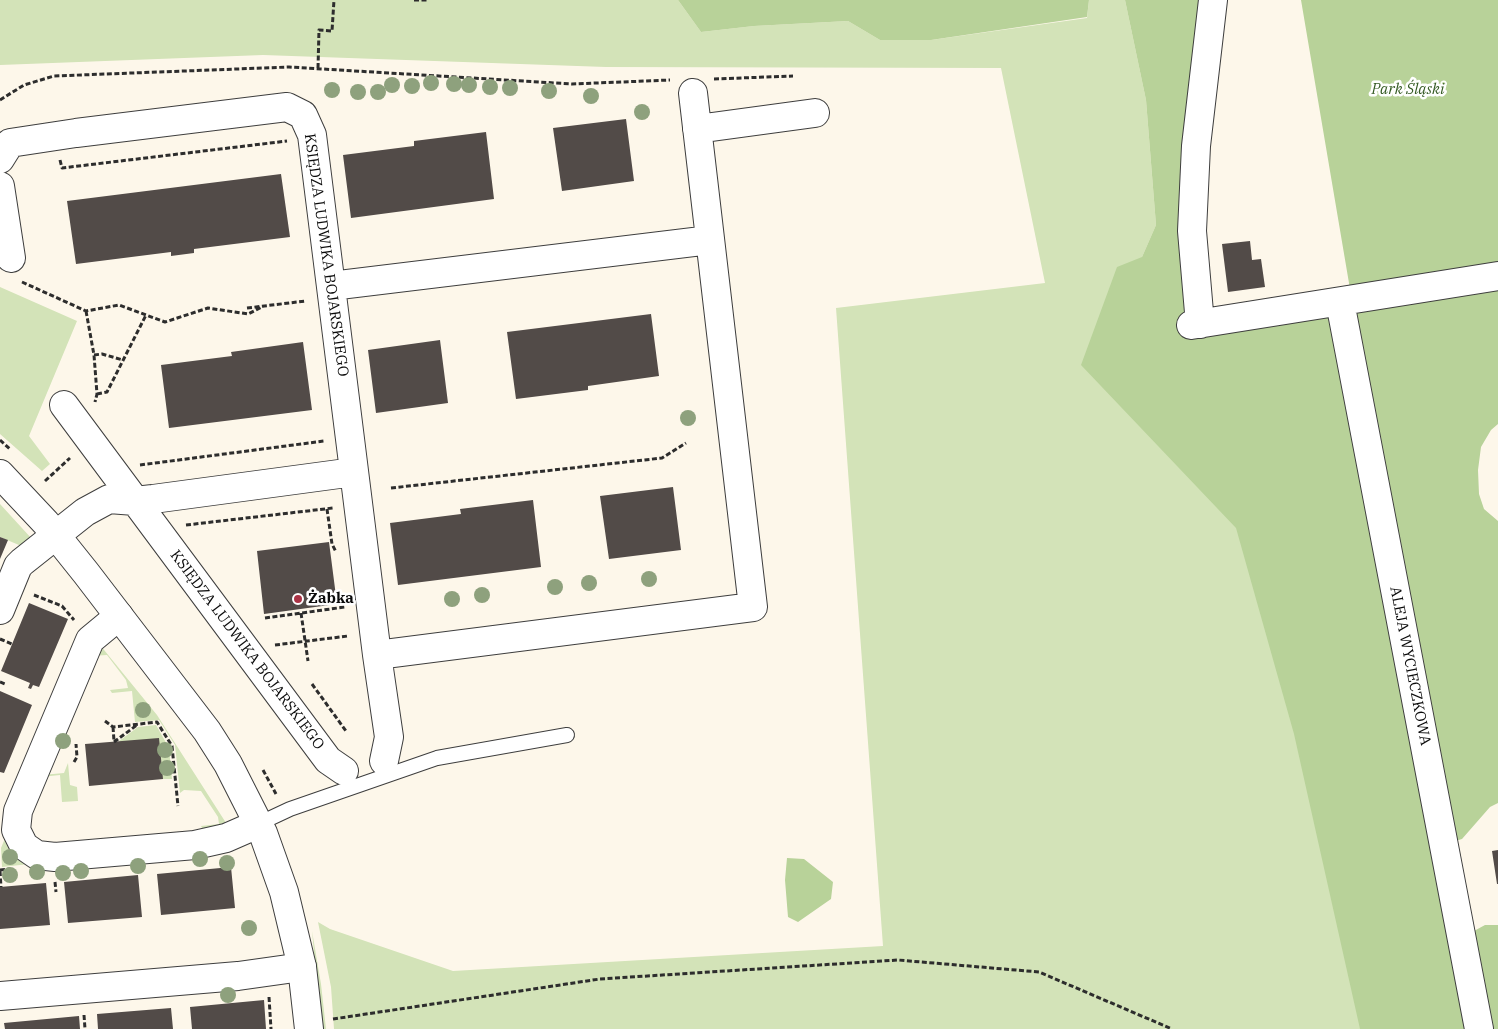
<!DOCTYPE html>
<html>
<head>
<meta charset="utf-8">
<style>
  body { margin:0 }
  canvas { display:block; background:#fdf7ea }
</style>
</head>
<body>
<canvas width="1498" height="1029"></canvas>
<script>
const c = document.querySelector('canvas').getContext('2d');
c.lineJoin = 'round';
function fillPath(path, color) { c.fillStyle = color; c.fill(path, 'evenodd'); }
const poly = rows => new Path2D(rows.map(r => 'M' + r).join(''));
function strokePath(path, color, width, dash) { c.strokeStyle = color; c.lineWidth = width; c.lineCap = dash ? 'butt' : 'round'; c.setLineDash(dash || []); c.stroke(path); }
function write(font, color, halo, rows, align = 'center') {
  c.font = font + ' "IBM Plex Serif",serif'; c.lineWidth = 5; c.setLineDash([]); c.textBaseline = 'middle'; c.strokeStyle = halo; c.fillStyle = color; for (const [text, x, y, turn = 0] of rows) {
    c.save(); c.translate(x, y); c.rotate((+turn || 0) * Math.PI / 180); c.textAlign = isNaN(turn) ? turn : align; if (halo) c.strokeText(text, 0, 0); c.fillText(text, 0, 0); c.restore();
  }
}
const green = poly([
  [0,0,678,0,701,32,754,26,848,21,880,40,931,40,1087,18,1089,0,1125,0,1146,100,1156,225,1142,257,1242,483,1412,1029,334,1029,331,987,318,922,330,929,453,971,883,946,836,308,1045,283,1001,68,606,67,263,55,0,65],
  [0,287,77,321,29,436,50,464,42,471,0,434],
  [0,504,32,539,26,548,0,537],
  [100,645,157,715,228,826,206,831,202,828,201,826,219,824,218,817,201,791,184,790,180,793,175,745,159,720,135,722,132,691,112,693,110,690,128,688,126,680,107,655,91,656],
  [156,725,169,748,172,779,163,779,119,741,138,727],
  [68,763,70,785,77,787,78,801,62,802,60,775,41,777,42,775,64,773],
  [8,831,38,863,2,867,1,848],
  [312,931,321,984,326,1029,321,1029]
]);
const forest = poly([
  [678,0,1089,0,1087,17,931,40,880,40,848,21,754,26,701,32],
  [1125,0,1204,0,1193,320,1332,310,1470,1029,1360,1029,1294,734,1236,528,1081,365,1117,267,1142,257,1156,225,1146,100],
  [1301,0,1498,0,1498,424,1491,430,1481,447,1478,470,1479,494,1484,509,1498,521,1498,803,1490,807,1462,839,1452,842,1350,289],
  [787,858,804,859,833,882,831,899,798,922,788,917,785,880],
  [1485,925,1498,925,1498,1029,1487,1029,1474,931]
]);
const building = poly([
  [626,119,634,181,562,191,553,128],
  [486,132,494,199,351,218,343,155,414,146,414,141],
  [281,174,290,237,194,249,194,253,171,256,171,252,76,264,67,201],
  [1250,241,1252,260,1261,259,1265,287,1228,292,1222,244],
  [651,314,659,376,588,386,588,390,516,399,507,332],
  [440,340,448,403,376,413,368,350],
  [303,342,312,410,169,428,161,365,232,356,231,352],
  [673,487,681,550,609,559,600,496],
  [533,500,541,567,398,585,390,523,461,514,460,509],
  [0,537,8,540,0,559],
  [329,542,337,604,264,614,257,551],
  [29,603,68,619,39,687,33,685,31,689,28,688,30,683,1,671],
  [0,691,32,705,4,773,0,772],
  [159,738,163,779,89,786,85,744],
  [1498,850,1498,884,1497,884,1492,851],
  [231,867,235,908,161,915,157,874],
  [138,875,142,917,68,923,64,882],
  [46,883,50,925,0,929,0,887],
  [264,1000,266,1029,192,1029,190,1007],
  [171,1008,173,1029,98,1029,97,1014],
  [79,1016,80,1029,5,1029,4,1023]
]);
const path = poly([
  [414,0,429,0],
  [318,68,319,30,332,31,334,0],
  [714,79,793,76],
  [0,100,24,85,54,76,289,67,572,84,670,80],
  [60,160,62,168,287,141],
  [22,282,86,311,119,305,165,322,208,308,248,314,264,306],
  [247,308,306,301],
  [86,311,94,355,97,394,95,402],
  [94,355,102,354,123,360],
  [97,394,107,392,146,315],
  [0,440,11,450],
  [140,465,324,441],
  [45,481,70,458],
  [391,488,662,458,686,443],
  [327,509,332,544,336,552],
  [186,525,333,508],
  [34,595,62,606,74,620],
  [301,613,308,661],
  [265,618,345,607],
  [0,639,12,644],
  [275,645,348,636],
  [0,682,5,684],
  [312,684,346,731],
  [105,721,113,727,157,722,172,746,178,806],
  [113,727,114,741],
  [114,742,137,725],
  [74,762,77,757,76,744],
  [263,770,276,794],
  [0,870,10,869],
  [0,871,1,887],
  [55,882,56,892],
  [269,997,271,1029],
  [84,1015,85,1029],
  [333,1019,600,979,898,960,1039,972,1172,1029]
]);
const service = poly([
  [258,824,290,809,437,758,567,735]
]);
const minor = poly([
  [697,129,815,113],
  [0,159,10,143,76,133,287,107,303,115,312,135,377,655,389,737,384,761],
  [0,186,11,258],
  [331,286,710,240],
  [1340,302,1479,1029],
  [1200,324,1192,231,1196,146,1213,0],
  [1191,325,1498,276],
  [64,405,328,760,344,771],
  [0,610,18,566,22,562,85,512,109,499,135,501,153,499,354,472],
  [119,616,90,640,18,811,16,830,24,846,37,855,55,857,195,845,226,838,258,824],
  [377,655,753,607,693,93],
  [0,996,238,976,302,967]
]);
const tertiary = poly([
  [0,474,46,523,86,573,207,731,228,764,263,833,284,892,302,967,309,1029]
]);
const trees = [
  [431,83],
  [454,84],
  [392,85],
  [469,85],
  [412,86],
  [490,87],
  [510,88],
  [332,90],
  [549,91],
  [358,92],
  [378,92],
  [591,96],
  [642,112],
  [688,418],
  [649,579],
  [589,583],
  [555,587],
  [482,595],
  [452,599],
  [143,710],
  [63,741],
  [165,750],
  [167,768],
  [10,857],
  [200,859],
  [227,863],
  [138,866],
  [81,871],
  [37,872],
  [63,873],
  [10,875],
  [249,928],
  [228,995]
];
const markers = [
  [298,599,5,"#aa3345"]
];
const parkNames = [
  ["Park Śląski",1408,90]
];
const streetNames = [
  ["KSIĘDZA LUDWIKA BOJARSKIEGO",326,255,82],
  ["KSIĘDZA LUDWIKA BOJARSKIEGO",247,650,53],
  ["ALEJA WYCIECZKOWA",1410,666,79]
];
const poiNames = [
  ["Żabka",308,599]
];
fillPath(green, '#d3e3b8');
fillPath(forest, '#b8d299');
fillPath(building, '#524b48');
strokePath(service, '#3e3e3e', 16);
strokePath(minor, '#3e3e3e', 30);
strokePath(tertiary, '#3e3e3e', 30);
strokePath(path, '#2d2d2d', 3, [5, 2.5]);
strokePath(service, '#fff', 14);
strokePath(minor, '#fff', 28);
strokePath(tertiary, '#fff', 28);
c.fillStyle = '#8ea17d';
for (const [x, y] of trees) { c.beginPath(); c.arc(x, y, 8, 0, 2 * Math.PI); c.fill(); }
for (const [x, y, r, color] of markers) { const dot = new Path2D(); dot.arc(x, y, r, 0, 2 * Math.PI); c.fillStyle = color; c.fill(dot); strokePath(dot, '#fff', 2); }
write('italic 15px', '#345a23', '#fff', parkNames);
write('15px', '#0b0b0b', '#fff', streetNames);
write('bold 15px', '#0b0b0b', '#fff', poiNames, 'left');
</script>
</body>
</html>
